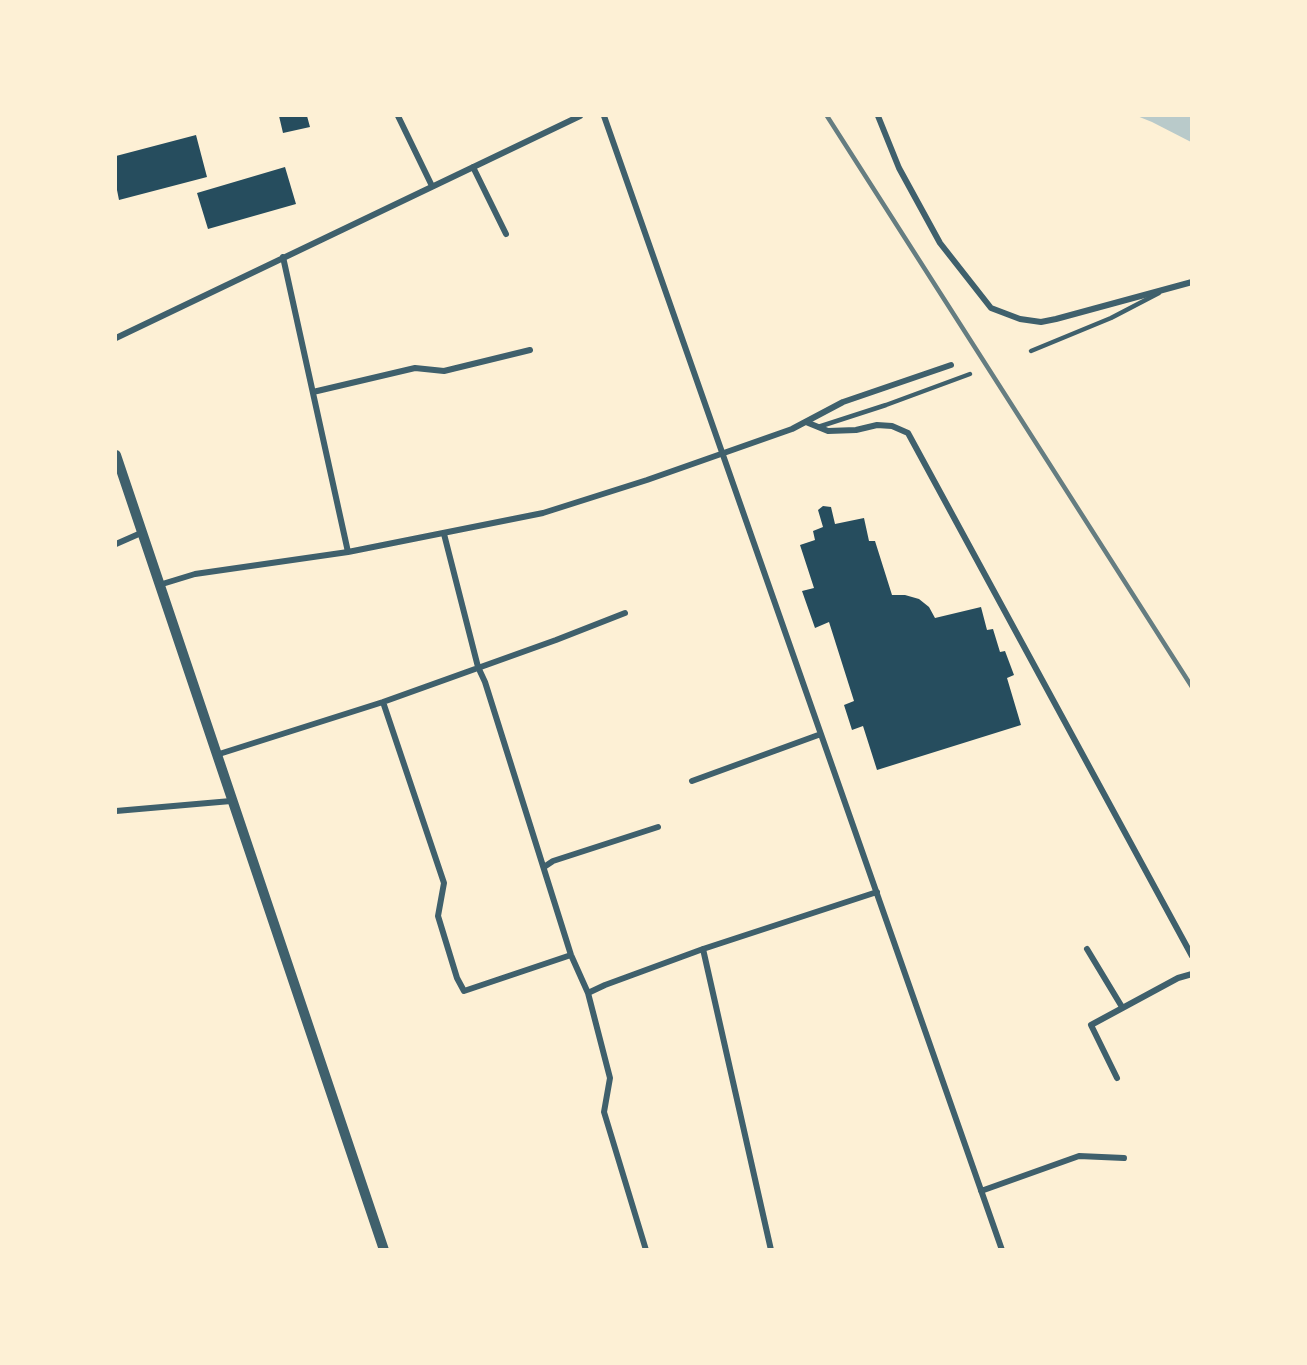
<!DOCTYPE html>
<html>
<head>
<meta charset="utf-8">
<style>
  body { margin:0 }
  #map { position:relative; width:1307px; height:1365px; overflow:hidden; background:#fdf0d5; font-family:"Fira Sans",sans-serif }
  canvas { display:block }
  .frame { position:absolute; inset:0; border:117px solid #fdf0d5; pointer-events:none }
</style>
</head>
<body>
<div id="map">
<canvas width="1307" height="1365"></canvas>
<div class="frame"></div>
</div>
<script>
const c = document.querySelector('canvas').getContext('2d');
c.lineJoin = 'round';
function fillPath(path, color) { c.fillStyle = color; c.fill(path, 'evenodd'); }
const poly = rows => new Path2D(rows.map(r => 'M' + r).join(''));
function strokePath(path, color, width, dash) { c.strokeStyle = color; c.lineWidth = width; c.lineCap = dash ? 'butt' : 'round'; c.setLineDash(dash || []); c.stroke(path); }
const green = poly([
  [1137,116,1191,116,1191,142,1152,122]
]);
const building = poly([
  [279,116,307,116,310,127,283,133],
  [196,135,207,177,119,200,116,185,116,156],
  [285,167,296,204,208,229,197,193],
  [823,506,831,507,835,524,864,518,869,541,875,541,892,595,905,595,919,599,929,607,935,618,981,607,987,630,993,629,1000,652,1005,651,1014,675,1007,678,1021,725,877,770,863,726,852,730,844,705,854,701,829,622,815,628,802,591,814,588,800,545,815,540,813,531,823,527,818,510]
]);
const service = poly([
  [1031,351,1111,318,1159,293],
  [818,427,886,405,970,374]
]);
const minor = poly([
  [398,116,432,186],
  [604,116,1002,1250],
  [878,116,899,168,940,243,991,308,1020,319,1041,322,1056,319,1192,282],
  [473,167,506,234],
  [283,257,348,552],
  [116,338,580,116],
  [313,392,415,368,444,371,530,350],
  [806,422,828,431,856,430,877,425,892,426,908,433,1192,956],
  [444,534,478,667,485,682,571,955,588,993,610,1078,604,1112,646,1250],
  [116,544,141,533],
  [159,585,195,574,348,552,543,513,647,480,792,429,843,402,951,365],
  [383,702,444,883,438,916,457,978,464,991,571,955],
  [216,755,383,702,556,640,625,613],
  [692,781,821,734],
  [116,811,231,801],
  [544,867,553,861,658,827],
  [703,949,771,1250],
  [1087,949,1122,1007],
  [588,993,605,985,703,949,877,892],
  [1117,1078,1091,1025,1178,978,1192,974],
  [981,1191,1079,1156,1124,1158]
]);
const tertiary = poly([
  [116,455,384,1250]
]);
const rail = poly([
  [827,116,1192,687]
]);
fillPath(green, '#b9caca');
fillPath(building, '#264d5e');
strokePath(service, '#3f606c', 4.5);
strokePath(minor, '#3f606c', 6);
strokePath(tertiary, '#3f606c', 10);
strokePath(rail, '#657d81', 4.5);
</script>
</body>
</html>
